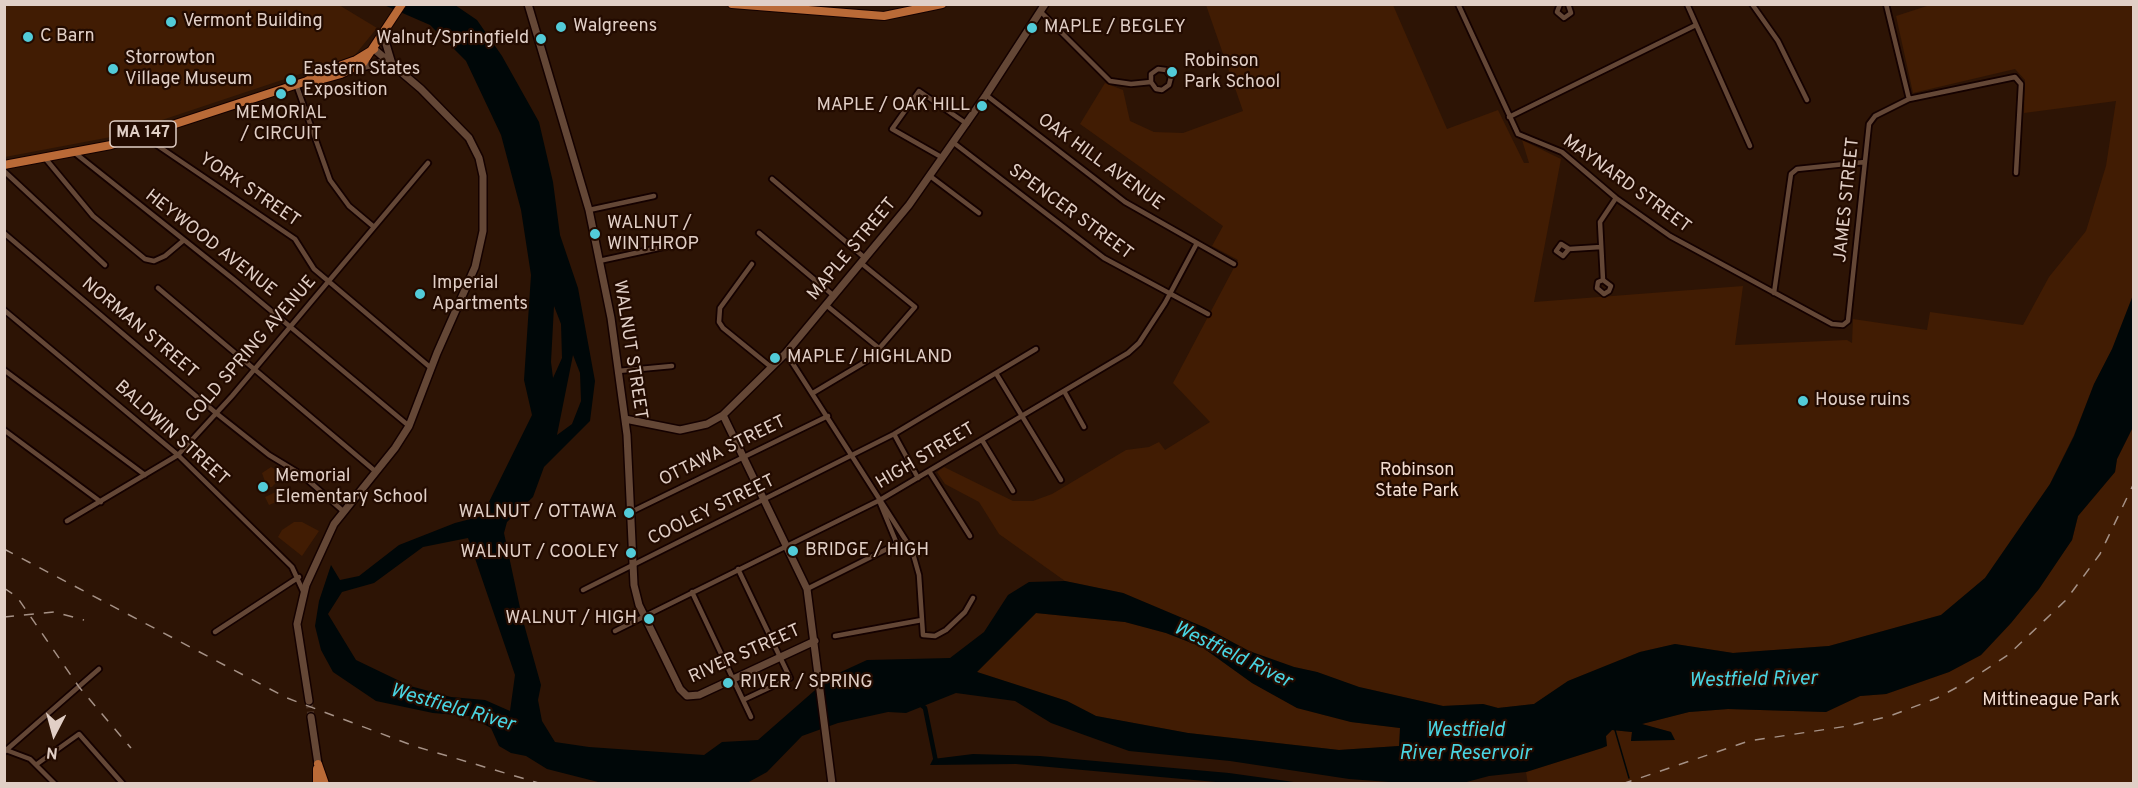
<!DOCTYPE html>
<html>
<head>
<meta charset="utf-8">
<style>
  body { margin:0 }
  #map { position:relative; width:2138px; height:788px; overflow:hidden; background:#2d1405; font-family:Overpass,sans-serif }
  canvas { display:block }
  .frame { position:absolute; inset:0; border:6px solid #e1cfc6; pointer-events:none }
  .north { position:absolute; left:24px; top:704px; width:60px; height:60px; -webkit-text-stroke:4px #230b00; paint-order:stroke; rotate:186deg; font-size:16px; font-weight:700; line-height:24px; text-align:center; color:#e1cfc6 }
  .north::after { content:''; display:block; margin:auto; width:21px; height:27px; background:#e1cfc6; clip-path:polygon(50% 0,100% 100%,50% 72%,0 100%) }
</style>
</head>
<body>
<div id="map">
<canvas width="2138" height="788"></canvas>
<div class="frame"></div>
<div class="north">N</div>
</div>
<script>
const c = document.querySelector('canvas').getContext('2d');
c.lineJoin = 'round';
function fillPath(path, color) { c.fillStyle = color; c.fill(path, 'evenodd'); }
const poly = rows => new Path2D(rows.map(r => 'M' + r).join(''));
function strokePath(path, color, width, dash) { c.strokeStyle = color; c.lineWidth = width; c.lineCap = dash ? 'butt' : 'round'; c.setLineDash(dash || []); c.stroke(path); }
function write(font, color, halo, rows, align = 'center') {
  c.font = font + ' Overpass,sans-serif'; c.lineWidth = 4.5; c.setLineDash([]); c.textBaseline = 'middle'; c.strokeStyle = halo; c.fillStyle = color; for (const [text, x, y, turn = 0] of rows) {
    c.save(); c.translate(x, y); c.rotate((+turn || 0) * Math.PI / 180); c.textAlign = isNaN(turn) ? turn : align; if (halo) c.strokeText(text, 0, 0); c.fillText(text, 0, 0); c.restore();
  }
}
const green = poly([
  [5,4,339,5,377,28,354,56,111,137,5,157],
  [1933,4,2133,5,2133,363,2112,350,2094,384,2074,435,2050,484,1985,578,1941,615,1829,646,1733,653,1675,644,1640,652,1568,681,1534,704,1498,708,1483,704,1443,706,1359,687,1317,672,1294,667,1249,651,1206,628,1123,593,1065,581,999,534,979,502,945,484,937,472,944,467,1013,501,1033,501,1052,494,1126,450,1149,447,1159,442,1165,450,1210,422,1173,383,1238,260,1212,246,1223,226,1080,124,1105,83,1123,90,1130,121,1154,132,1183,133,1243,111,1206,5,1393,5,1447,129,1498,110,1524,163,1529,163,1522,140,1561,159,1534,302,1743,286,1735,345,1847,340,1852,343,1853,319,1927,330,1930,312,2023,325,2049,277,2086,231,2106,166,2116,101,2024,113,2025,80,2015,69,1913,93,1896,16],
  [2133,427,2133,783,1528,784,1526,772,1602,748,1606,736,1612,730,1632,732,1631,741,1671,732,1641,724,1689,712,1728,709,1826,712,1860,696,1886,694,1949,672,1981,655,2011,623,2072,540,2078,516,2115,472,2117,459],
  [271,467,284,474,272,487,267,487,262,473],
  [280,490,283,499,269,505,265,497],
  [294,522,302,522,319,531,302,556,278,537,282,530],
  [1036,613,1125,622,1166,633,1202,647,1252,683,1297,708,1351,722,1401,728,1400,746,1339,750,1188,733,1096,716,1067,701,977,672]
]);
const water = poly([
  [384,5,455,5,477,20,502,56,539,122,553,182,560,235,578,288,595,381,590,421,544,467,533,497,507,522,504,533,522,617,541,685,538,700,542,721,555,742,589,747,704,755,722,742,758,740,830,677,867,660,950,658,984,632,1008,595,1029,582,1065,581,1123,593,1206,628,1249,651,1294,667,1317,672,1359,687,1443,706,1483,704,1498,708,1534,704,1568,681,1640,652,1675,644,1733,653,1829,646,1941,615,1985,578,2050,484,2074,436,2094,384,2112,349,2133,295,2133,427,2117,459,2115,472,2078,516,2072,540,2039,589,2011,623,1981,655,1949,672,1886,694,1860,696,1826,712,1728,709,1689,712,1642,724,1671,732,1675,740,1631,741,1632,732,1612,730,1606,736,1607,746,1602,748,1526,772,1489,776,1463,783,1416,784,1349,779,1230,761,1129,751,1051,723,1015,701,956,693,906,713,888,712,838,723,802,736,767,772,747,783,602,783,547,769,526,756,511,753,499,746,491,728,469,716,433,713,376,701,333,672,321,650,315,626,319,601,331,565,340,580,359,576,399,545,455,523,482,516,532,415,524,380,531,275,521,210,501,135,466,61,430,25],
  [554,306,561,324,562,358,553,378,551,362],
  [573,355,580,373,581,401,572,424,557,435],
  [468,538,515,675,510,711,485,700,451,697,410,686,356,660,328,614,342,592,374,583,423,547],
  [1036,613,1125,622,1166,633,1202,647,1252,683,1297,708,1351,722,1400,728,1399,746,1339,750,1188,733,1096,716,1067,701,977,672],
  [973,754,1040,756,1229,773,1301,783,1227,783,1016,764,930,765,933,759]
]);
const stream = poly([
  [1615,730,1629,778]
]);
const canal = poly([
  [919,703,925,708,936,762]
]);
const secondaryTunnel = poly([
  [309,701,311,717]
]);
const street = poly([
  [1458,4,1518,134,1562,152,1616,198,1670,236,1832,324,1843,325,1848,321,1869,124,1875,116,1909,99,2015,77,2021,84,2016,173],
  [1560,4,1557,12,1564,18,1571,13,1568,4],
  [1687,4,1750,146],
  [1752,4,1778,41,1807,100],
  [1886,4,1909,99],
  [1041,12,1110,81,1131,84,1151,82,1156,89,1162,90,1169,85,1171,77,1166,70,1158,69,1151,74,1151,82],
  [296,84,330,180,349,206,374,227],
  [986,95,1125,202,1234,264],
  [1509,117,1696,25],
  [142,135,295,239,314,269,431,368],
  [954,143,1104,258,1208,314],
  [75,153,233,279,409,426],
  [45,158,93,216,145,259,154,261,165,256,184,240],
  [943,158,892,129,919,91,967,124],
  [4,171,105,265],
  [930,176,979,213],
  [772,179,865,258],
  [589,210,654,196],
  [4,233,216,413,269,455,302,475,343,511],
  [759,233,834,296],
  [1569,249,1561,244,1556,251,1563,256,1569,249,1601,247],
  [599,261,677,244],
  [752,264,720,308,719,322,723,328,771,367],
  [1603,280,1611,286,1609,291,1604,294,1597,288,1598,282,1603,280,1600,222,1616,198],
  [158,288,375,471],
  [1774,293,1791,174,1797,169,1865,162],
  [826,305,880,349],
  [4,310,178,455,292,567,303,591],
  [786,353,912,550,919,575,923,635,935,636,946,630,965,612,973,598],
  [4,370,145,475],
  [618,371,672,366],
  [997,375,1061,480],
  [1064,391,1084,427],
  [813,393,870,359,915,307,861,263],
  [4,430,101,502],
  [894,434,918,478],
  [982,440,1013,491],
  [929,471,970,536],
  [631,512,828,416],
  [67,521,178,455,232,396,428,163],
  [738,569,790,678,743,700],
  [807,589,897,544,880,503],
  [583,590,894,434,1036,349],
  [692,592,751,717],
  [615,631,880,500,1128,353,1139,343,1165,303,1197,243],
  [215,632,299,577],
  [835,636,922,620],
  [6,750,30,759,55,784],
  [4,752,99,669],
  [37,764,79,734,123,784]
]);
const secondary = poly([
  [528,4,589,210,611,318,627,435,634,585,639,605,680,689,687,696,699,695,815,641],
  [387,29,386,44,392,64],
  [357,68,379,63,393,66],
  [723,415,807,589,832,784],
  [625,419,680,430,707,424,723,415,786,353,909,205,986,95,1045,4],
  [309,701,297,624,306,585,334,524,395,448,409,426,437,353,475,267,483,231,483,176,479,158,469,138,421,89,374,49],
  [311,717,321,784]
]);
const primary = poly([
  [732,4,884,16,942,4],
  [307,81,316,81,341,74,363,63,402,4],
  [4,165,111,145,307,81,317,74,356,60,374,49],
  [318,764,325,784],
  [317,784,317,769]
]);
const rail = poly([
  [4,549,287,698,414,746,542,784],
  [4,588,17,597,79,687,131,748],
  [4,617,54,612,84,620],
  [1058,784,1149,784],
  [1622,784,1749,741,1848,726,1890,716,1937,698,1967,682,2008,655,2066,600,2100,554,2134,483]
]);
const markers = [
  [171,22,6,"#52cbd8"],
  [561,27,6,"#52cbd8"],
  [1032,28,6,"#52cbd8"],
  [28,37,6,"#52cbd8"],
  [541,39,6,"#52cbd8"],
  [113,69,6,"#52cbd8"],
  [1172,72,6,"#52cbd8"],
  [291,80,6,"#52cbd8"],
  [281,94,6,"#52cbd8"],
  [982,106,6,"#52cbd8"],
  [595,234,6,"#52cbd8"],
  [420,294,6,"#52cbd8"],
  [775,358,6,"#52cbd8"],
  [1803,401,6,"#52cbd8"],
  [263,487,6,"#52cbd8"],
  [629,513,6,"#52cbd8"],
  [793,551,6,"#52cbd8"],
  [631,553,6,"#52cbd8"],
  [649,619,6,"#52cbd8"],
  [728,683,6,"#52cbd8"]
];
const shields = [
  [143,134,66]
];
const shieldNames = [
  ["MA 147",143,134]
];
const poiNames = [
  ["Vermont Building",183,22],
  ["Walgreens",573,27],
  ["MAPLE / BEGLEY",1044,28],
  ["C Barn",40,37],
  ["Walnut/Springfield",529,39,"right"],
  ["Storrowton",125,59],
  ["Village Museum",125,80],
  ["Robinson",1184,62],
  ["Park School",1184,83],
  ["Eastern States",303,70],
  ["Exposition",303,91],
  ["MAPLE / OAK HILL",970,106,"right"],
  ["MEMORIAL",281,114,"center"],
  ["/ CIRCUIT",281,135,"center"],
  ["WALNUT /",607,224],
  ["WINTHROP",607,245],
  ["Imperial",432,284],
  ["Apartments",432,305],
  ["MAPLE / HIGHLAND",787,358],
  ["House ruins",1815,401],
  ["Memorial",275,477],
  ["Elementary School",275,498],
  ["WALNUT / OTTAWA",617,513,"right"],
  ["BRIDGE / HIGH",805,551],
  ["WALNUT / COOLEY",619,553,"right"],
  ["WALNUT / HIGH",637,619,"right"],
  ["RIVER / SPRING",740,683]
];
const streetNames = [
  ["OAK HILL AVENUE",1100,163,36],
  ["MAYNARD STREET",1626,185,36],
  ["YORK STREET",249,191,34],
  ["JAMES STREET",1848,200,-84],
  ["SPENCER STREET",1070,213,36],
  ["HEYWOOD AVENUE",210,244,38],
  ["MAPLE STREET",853,250,-50],
  ["NORMAN STREET",139,329,40],
  ["COLD SPRING AVENUE",252,350,-49],
  ["WALNUT STREET",629,350,81],
  ["BALDWIN STREET",171,434,42],
  ["OTTAWA STREET",723,452,-26],
  ["HIGH STREET",926,457,-31],
  ["COOLEY STREET",712,511,-26],
  ["RIVER STREET",745,655,-24]
];
const parkNames = [
  ["Robinson",1417,471],
  ["State Park",1417,492],
  ["Mittineague Park",2051,701]
];
const waterNames = [
  ["Westfield River",1232,656,26],
  ["Westfield River",1753,681,-1],
  ["Westfield River",452,709,16],
  ["Westfield",1465,732],
  ["River Reservoir",1465,755]
];
fillPath(green, '#411c03');
fillPath(water, '#000708');
strokePath(stream, '#000708', 1.5);
strokePath(canal, '#000708', 4.5);
strokePath(secondaryTunnel, '#483022', 7, [7, 3.5]);
strokePath(street, '#140100', 8);
strokePath(secondary, '#140100', 10);
strokePath(primary, '#140100', 10);
strokePath(street, '#644736', 4.5);
strokePath(secondary, '#644736', 7);
strokePath(primary, '#ba6a37', 8);
strokePath(rail, '#a59186', 1.5, [10, 10]);
for (const [x, y, r, color] of markers) { const dot = new Path2D(); dot.arc(x, y, r, 0, 2 * Math.PI); c.fillStyle = color; c.fill(dot); strokePath(dot, '#230b00', 2); }
for (const [x, y, w] of shields) { const box = new Path2D(); box.roundRect(x - w / 2, y - 13, w, 26, 4.5); c.fillStyle = '#230b00'; c.fill(box); strokePath(box, '#e1cfc6', 1.5); }
write('bold 16px', '#e1cfc6', null, shieldNames);
write('18px', '#e1cfc6', '#230b00', poiNames, 'left');
write('18px', '#e1cfc6', '#230b00', streetNames);
write('18px', '#f2dcd0', '#230b00', parkNames);
write('italic 20px', '#49d4e1', '#230b00', waterNames);
</script>
</body>
</html>
